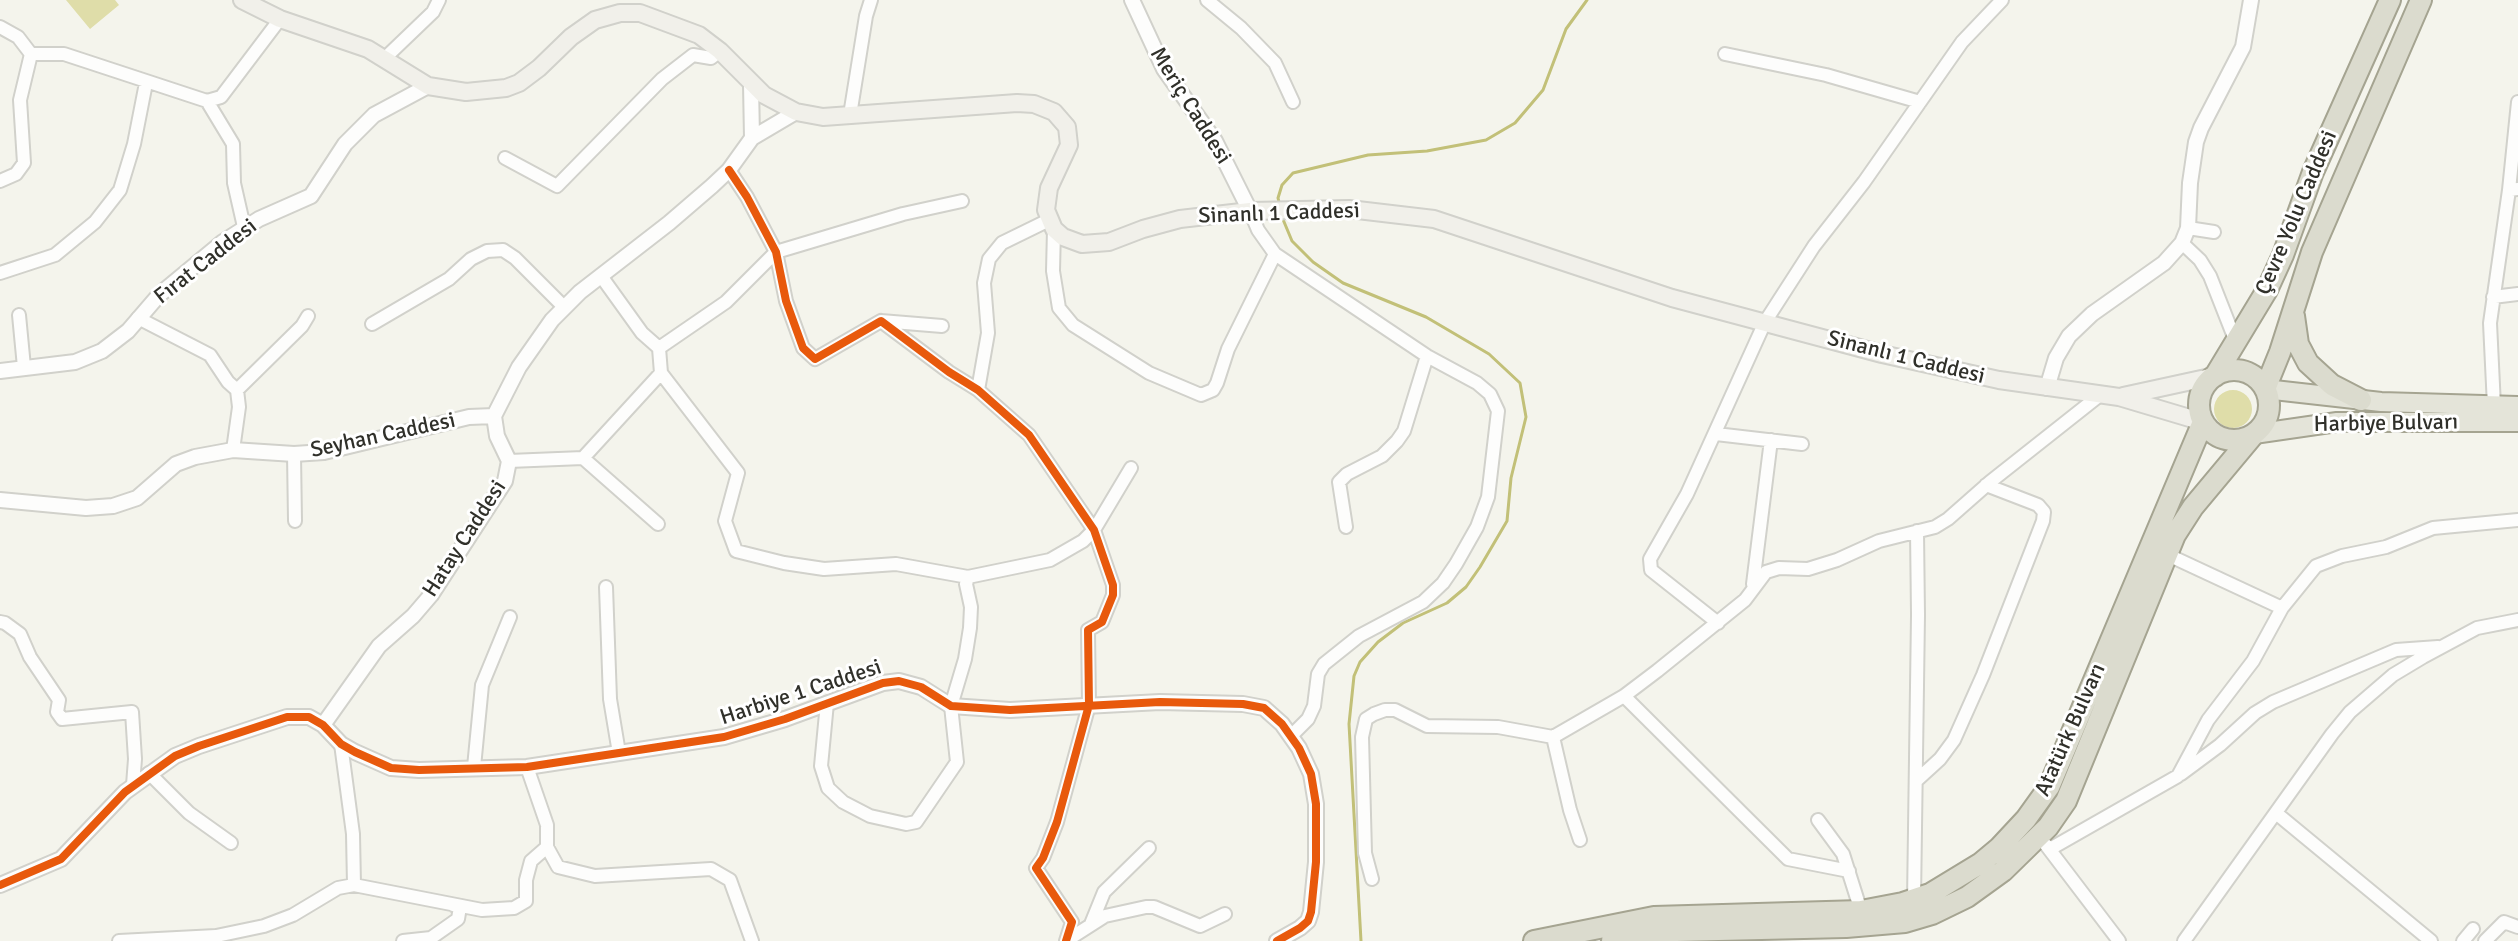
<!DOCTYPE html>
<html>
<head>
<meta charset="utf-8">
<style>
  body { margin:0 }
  canvas { display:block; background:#f4f4ec }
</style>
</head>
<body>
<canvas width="2518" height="941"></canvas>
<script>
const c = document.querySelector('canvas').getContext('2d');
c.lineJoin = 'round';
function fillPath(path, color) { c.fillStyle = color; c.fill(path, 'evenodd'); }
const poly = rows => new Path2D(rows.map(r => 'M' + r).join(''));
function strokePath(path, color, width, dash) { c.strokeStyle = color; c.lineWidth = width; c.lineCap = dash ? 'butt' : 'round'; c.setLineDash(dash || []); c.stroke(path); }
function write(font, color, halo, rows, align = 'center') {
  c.font = font + ' Signika,sans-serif'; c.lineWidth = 6; c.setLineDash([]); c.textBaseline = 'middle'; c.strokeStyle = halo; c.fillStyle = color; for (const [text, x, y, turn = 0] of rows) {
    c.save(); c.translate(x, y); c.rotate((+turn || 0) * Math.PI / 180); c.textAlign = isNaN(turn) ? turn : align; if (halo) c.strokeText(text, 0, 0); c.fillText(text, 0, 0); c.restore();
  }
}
const green = poly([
  [66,0,115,0,119,5,90,29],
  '2214 409a19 19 0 1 1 38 0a19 19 0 1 1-38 0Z'
]);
const stream = poly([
  [1280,206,1278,198,1282,185,1293,173,1368,155,1427,151,1486,140,1515,123,1543,90,1566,29,1587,0],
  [1282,217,1292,241,1313,262,1343,283,1426,317,1489,354,1520,383,1526,417,1511,478,1507,521,1480,567,1466,587,1447,603,1403,623,1378,642,1360,662,1354,676,1349,724,1361,941]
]);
const minor = poly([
  [1207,0,1241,28,1275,63,1293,102],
  [0,27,18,37,31,54,64,54,207,101,221,97,280,19],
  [1725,54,1826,75,1920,102],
  [385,58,433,12,439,0],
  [207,101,233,144,234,183,244,227],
  [850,115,866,16,871,0],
  [505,158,557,186,662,79,693,55,711,58,720,51],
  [729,170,747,197,776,252,786,301,803,348,815,359,881,321,949,372,978,390,1029,435,1094,530,1113,585,1113,595,1102,622,1088,630,1089,705,1057,822,1043,858,1036,868,1072,922,1066,941],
  [0,181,16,174,24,163,20,100,31,54],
  [2509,190,2518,102],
  [1250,211,1258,230,1275,254,1427,356,1477,383,1490,394,1498,411,1488,497,1477,527,1456,564,1443,583,1423,602,1359,636,1324,664,1318,674,1314,706,1308,719,1291,736],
  [2188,228,2214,232],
  [1054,229,1053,271,1059,308,1073,325,1149,373,1201,395,1213,390,1217,383,1228,349,1275,254],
  [2182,243,2200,260,2210,276,2236,342],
  [0,273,55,255,95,222,120,190,134,144,146,83],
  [601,276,642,333,659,348,661,373,738,473,725,521,736,551,784,563,824,569,896,564,968,577],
  [2493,297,2518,294],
  [19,315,24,367],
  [138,318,210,355,228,382,237,390,239,407,233,450],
  [881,321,942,326],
  [372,324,449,279,471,259,487,251,503,250,515,258,564,307],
  [659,348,726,302,776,252,903,214,962,201],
  [237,390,302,326,308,316],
  [978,390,988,333,984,283,989,259,1002,243,1049,220],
  [2494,406,2490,323,2509,190,2518,189],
  [1716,434,1802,444],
  [294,454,295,521],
  [583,458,661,373],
  [509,461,583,458,658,524],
  [1346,527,1339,482,1347,474,1382,456,1397,441,1404,431,1427,356],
  [2166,554,2282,608],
  [1753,584,1771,440],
  [606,587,610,699,619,753],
  [0,622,5,623,20,634,30,657,59,700,57,712,62,719,132,712,135,759,133,785],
  [1718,623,1651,570,1650,559,1687,494,1765,322,1814,246,1864,182,1962,42,2002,0],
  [1624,696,1788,859,1849,871],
  [827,703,821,766,828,788,843,802,870,816,906,824,916,822,957,762,951,706,965,659,970,628,971,607,966,584,968,577,1050,560,1083,541,1094,530,1131,468],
  [1553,737,1570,810,1580,840],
  [474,767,482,685,510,617],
  [149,773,189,813,231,843],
  [2181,774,2220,745,2255,713,2273,702,2396,650,2438,647],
  [1917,780,1940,759,1954,740,1983,675,2043,521,2044,512,2038,505,1986,485],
  [2276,813,2431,941],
  [1818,820,1843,854,1861,911],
  [2046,845,2119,941],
  [547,847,558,867,595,876,711,869,730,880,752,941],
  [2050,849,2178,776,2208,720,2253,661,2282,608,2316,566,2342,556,2386,547,2433,528,2518,520],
  [1372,879,1365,853,1362,737,1366,719,1374,714,1385,710,1395,710,1427,726,1498,727,1553,737,1624,696,1657,671,1745,600,1766,572,1779,568,1808,569,1837,560,1879,541,1935,527,1948,519,1990,482,2100,395],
  [354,885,482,910,514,908,526,901,526,880,531,861,547,847,547,825,527,767],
  [1914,900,1918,615,1917,531],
  [1091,924,1104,892,1149,848],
  [1069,939,1105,916,1146,907,1154,907,1200,926,1225,914],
  [119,941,216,936,264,926,293,915,338,888,354,885,353,834,341,744],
  [403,941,431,938,458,919,460,907,453,905],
  [2184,941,2332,734,2350,712,2393,675,2423,657,2477,628,2518,620],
  [2463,941,2473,929],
  [2485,941,2504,922,2518,927]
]);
const tertiary = poly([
  [1132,0,1164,69,1215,141,1250,211],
  [751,84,752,138,796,112],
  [0,371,75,362,102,351,128,331,159,295,223,242,259,219,311,196,345,144,374,115,428,86],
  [2047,388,2056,358,2069,336,2092,314,2164,263,2182,243,2188,228,2190,183,2196,142,2201,128,2243,47,2251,0],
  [0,500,86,508,113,506,137,498,176,464,195,457,233,450,294,454,324,452,469,417,494,416],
  [323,725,379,646,413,616,431,595,505,481,509,461,497,436,494,416,519,367,552,320,580,292,669,223,712,186,729,170,752,138],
  [0,885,61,859,125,792,175,756,199,746,287,717,309,717,323,725,341,744,355,752,391,768,419,770,527,767,724,737,785,719,883,683,899,681,921,687,951,706,1010,710,1160,702,1243,704,1264,708,1282,724,1299,748,1311,774,1316,804,1316,862,1311,912,1308,921,1300,928,1277,941]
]);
const secondary = poly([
  [242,0,280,19,368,49,428,86,466,92,506,88,519,83,539,68,571,37,595,20,620,13,640,13,699,35,720,51,764,95,796,112,823,117,1017,103,1034,104,1054,112,1067,127,1069,145,1049,188,1046,210,1054,229,1063,237,1082,244,1109,242,1143,229,1180,219,1250,211,1349,209,1434,219,1672,298,1882,354,1999,380,2119,397,2203,422],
  [2123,396,2215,376]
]);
const primary = poly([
  [2265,389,2381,402,2518,406],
  [2254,434,2337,422,2518,422]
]);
const trunk = poly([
  [2294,316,2298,344,2308,363,2332,385,2361,400],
  '2199 405a35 35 0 1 1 70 0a35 35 0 1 1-70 0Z',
  [2215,376,2267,290,2283,255,2313,172,2390,0],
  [2265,389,2280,352,2312,252,2421,0],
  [1534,941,1654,917,1861,911,1903,903,1930,894,1981,863,1999,848,2026,819,2049,787,2203,422],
  [1612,941,1676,931,1846,927,1905,922,1932,914,1967,897,2003,871,2048,827,2066,801,2175,535,2193,507,2254,434]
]);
const cycleway = poly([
  [729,170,747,197,776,252,786,301,803,348,815,359,881,321,949,372,978,390,1029,435,1094,530,1113,585,1113,595,1102,622,1088,630,1089,705,1057,822,1043,858,1036,868,1072,922,1066,941],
  [0,885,61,859,125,792,175,756,199,746,287,717,309,717,323,725,341,744,355,752,391,768,419,770,527,767,724,737,785,719,883,683,899,681,921,687,951,706,1010,710,1160,702,1243,704,1264,708,1282,724,1299,748,1311,774,1316,804,1316,862,1311,912,1308,921,1300,928,1277,941]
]);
const streetNames = [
  ["Meriç Caddesi",1190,106,58],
  ["Çevre Yolu Caddesi",2297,213,-67],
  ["Sinanlı 1 Caddesi",1279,214,-2],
  ["Fırat Caddesi",206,262,-38],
  ["Sinanlı 1 Caddesi",1906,358,14],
  ["Harbiye Bulvarı",2386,424,-1],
  ["Seyhan Caddesi",383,436,-12],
  ["Hatay Caddesi",465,539,-57],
  ["Harbiye 1 Caddesi",801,693,-18],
  ["Atatürk Bulvarı",2071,730,-66]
];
fillPath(green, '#dfdda9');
strokePath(stream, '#c2c078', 3);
strokePath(minor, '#d1d1cb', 16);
strokePath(tertiary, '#d1d1cb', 18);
strokePath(secondary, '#d1d1cb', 20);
strokePath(primary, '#a5a491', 22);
strokePath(trunk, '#a5a491', 24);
strokePath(minor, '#fdfdfc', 12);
strokePath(tertiary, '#fdfdfc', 14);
strokePath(secondary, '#f1f0ea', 16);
strokePath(primary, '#e4e4d9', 18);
strokePath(trunk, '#dbdbce', 20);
strokePath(cycleway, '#e8590c', 8);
write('22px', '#30302a', '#fff', streetNames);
</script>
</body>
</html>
